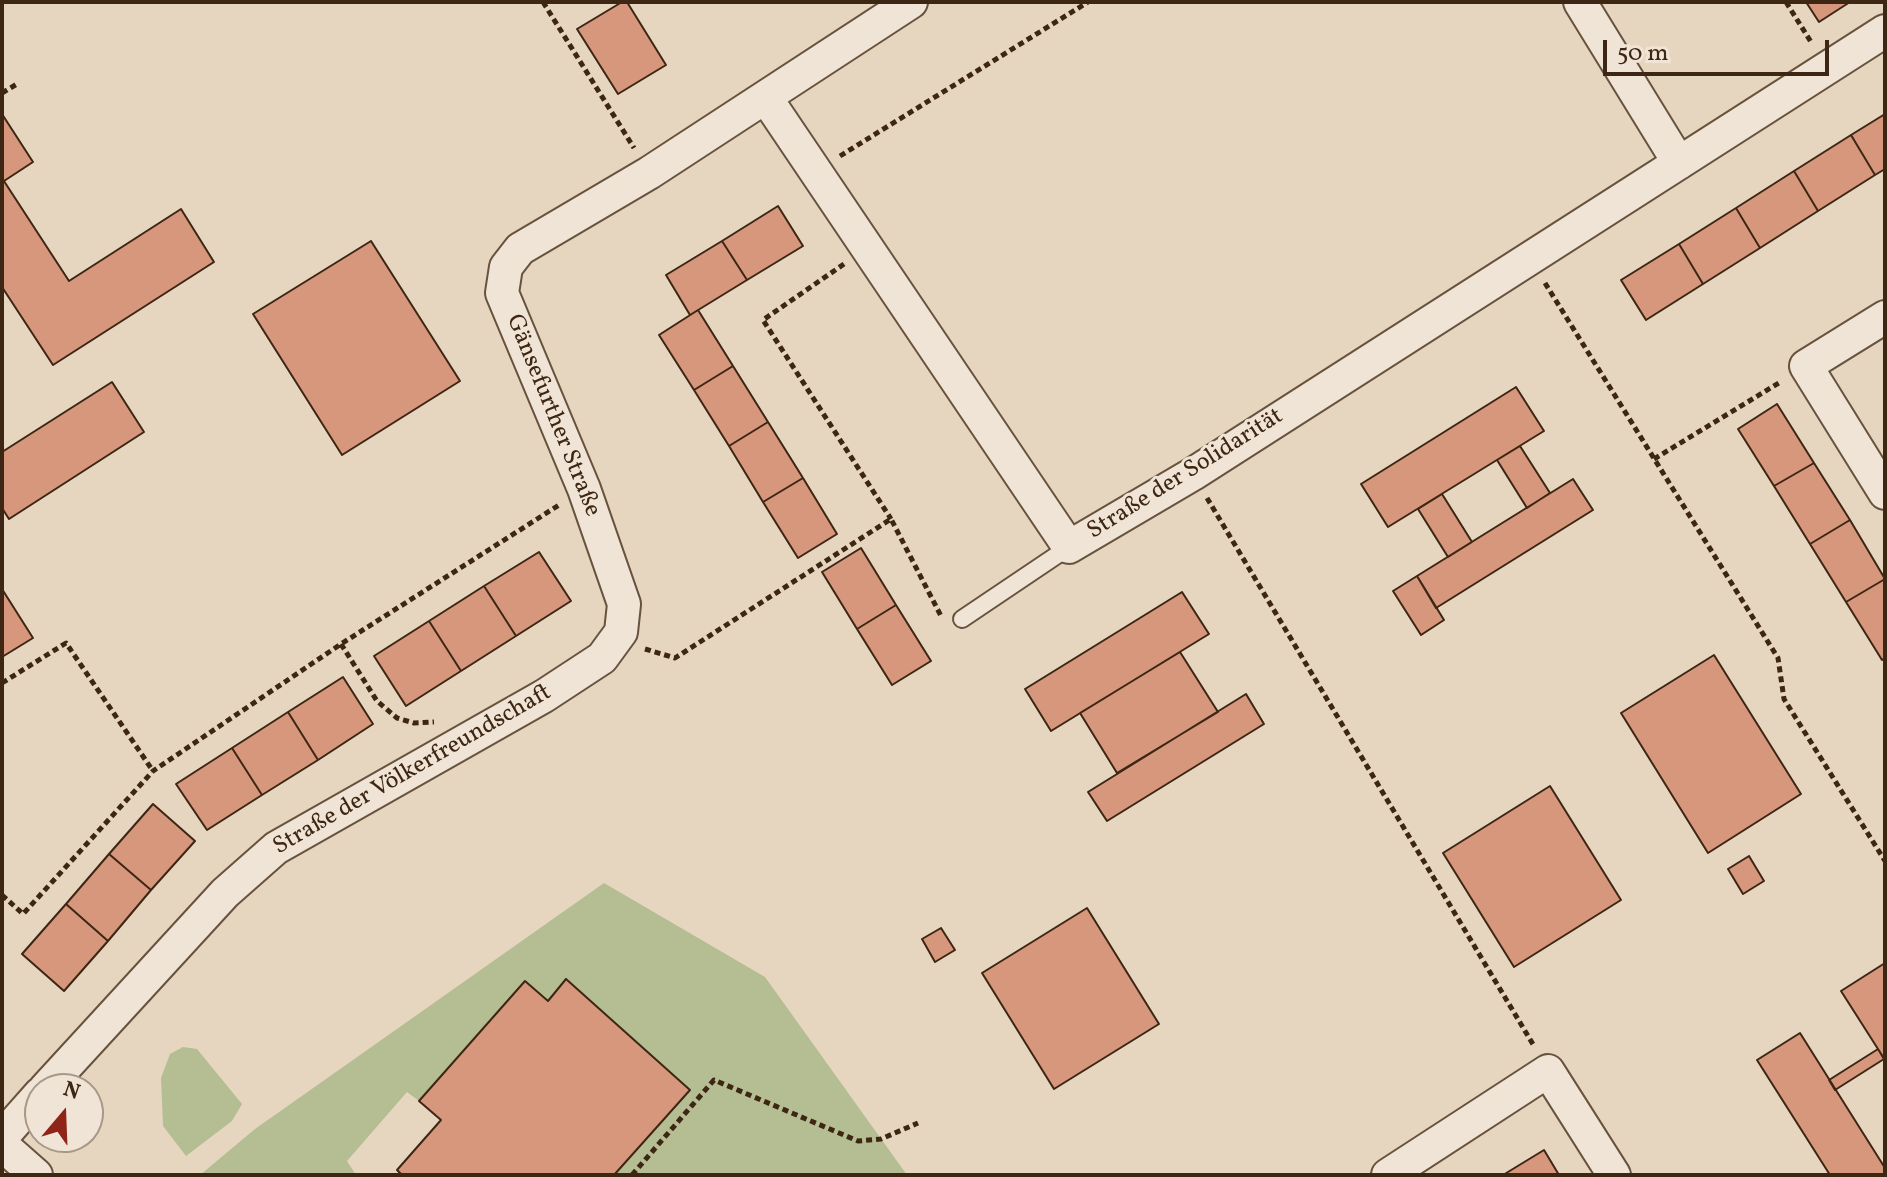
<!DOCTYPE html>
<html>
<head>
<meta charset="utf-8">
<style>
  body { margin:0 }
  #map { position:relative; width:1887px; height:1177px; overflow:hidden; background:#e6d6bf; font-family:Vollkorn,serif }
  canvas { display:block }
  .frame { position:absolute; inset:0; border:4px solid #3d2613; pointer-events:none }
  .north { position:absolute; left:24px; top:1073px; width:80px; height:80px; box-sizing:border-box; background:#efe4d5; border:2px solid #a89887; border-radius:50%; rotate:19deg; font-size:22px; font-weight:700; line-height:32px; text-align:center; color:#3d2613 }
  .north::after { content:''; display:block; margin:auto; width:28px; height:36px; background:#8f2418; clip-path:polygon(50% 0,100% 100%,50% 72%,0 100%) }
  .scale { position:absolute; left:1603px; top:40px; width:226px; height:36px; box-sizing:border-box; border:4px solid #3d2613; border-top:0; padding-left:10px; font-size:24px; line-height:28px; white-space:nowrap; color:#3d2613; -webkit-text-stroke:6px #efe4d5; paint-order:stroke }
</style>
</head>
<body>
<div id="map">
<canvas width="1887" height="1177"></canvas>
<div class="frame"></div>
<div class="north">N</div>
<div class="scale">50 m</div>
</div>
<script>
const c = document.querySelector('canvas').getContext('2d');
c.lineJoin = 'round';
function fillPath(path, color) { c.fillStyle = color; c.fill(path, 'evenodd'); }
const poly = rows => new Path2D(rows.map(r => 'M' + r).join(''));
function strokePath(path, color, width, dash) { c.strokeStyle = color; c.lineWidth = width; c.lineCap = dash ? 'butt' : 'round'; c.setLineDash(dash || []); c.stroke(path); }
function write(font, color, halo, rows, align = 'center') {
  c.font = font + ' Vollkorn,serif'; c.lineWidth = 6; c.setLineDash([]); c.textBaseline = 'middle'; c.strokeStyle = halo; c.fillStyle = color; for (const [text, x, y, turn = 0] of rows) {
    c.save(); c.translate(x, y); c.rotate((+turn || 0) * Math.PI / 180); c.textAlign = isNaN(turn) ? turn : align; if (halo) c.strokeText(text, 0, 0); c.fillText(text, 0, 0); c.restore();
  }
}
const green = poly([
  [604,883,765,977,907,1175,614,1175,690,1090,567,980,548,1001,525,982,419,1101,407,1092,347,1161,356,1175,200,1175,255,1129],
  [183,1047,197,1049,242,1104,232,1121,186,1156,163,1126,161,1078,170,1054]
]);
const building = poly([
  [622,2,627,2,666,65,618,94,577,29,622,2],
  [1806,2,1850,2,1819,22,1806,2],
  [2,114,33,162,4,181,2,178,2,114],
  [1885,114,1885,169,1875,175,1851,135,1885,114],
  [1851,135,1875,175,1818,211,1794,171,1851,135],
  [1794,171,1818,211,1760,248,1736,208,1794,171],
  [2,178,69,281,181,209,214,262,53,365,2,287,2,178],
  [778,206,803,246,747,280,722,241,778,206],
  [1736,208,1760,248,1703,284,1679,244,1736,208],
  [371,241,460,381,342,455,253,314,371,241],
  [722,241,747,280,690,315,666,275,722,241],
  [1679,244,1703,284,1646,320,1621,280,1679,244],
  [698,310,733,366,694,390,659,335,698,310],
  [733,366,768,422,729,446,694,390,733,366],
  [112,382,144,432,9,519,2,508,2,452,112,382],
  [1516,387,1544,431,1388,527,1361,484,1516,387],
  [1777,404,1814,463,1774,486,1738,429,1777,404],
  [768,422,803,478,763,502,729,446,768,422],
  [1520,446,1550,493,1527,508,1497,460,1520,446],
  [1814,463,1850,520,1810,544,1774,486,1814,463],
  [803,478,837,534,798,558,763,502,803,478],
  [1573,479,1593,510,1436,608,1417,576,1573,479],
  [1442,494,1472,542,1448,557,1418,509,1442,494],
  [1850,520,1885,579,1846,602,1810,544,1850,520],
  [861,548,896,605,857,629,822,572,861,548],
  [539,552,571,601,516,636,484,586,539,552],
  [1417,576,1444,620,1421,635,1393,591,1417,576],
  [1885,579,1885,658,1882,660,1846,602,1885,579],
  [484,586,516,636,461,671,429,621,484,586],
  [2,589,33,638,2,657,2,589],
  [1182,592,1209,634,1051,731,1025,689,1182,592],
  [896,605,931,661,892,685,857,629,896,605],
  [429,621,461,671,406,706,374,656,429,621],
  [1180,652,1218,712,1117,773,1080,713,1180,652],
  [1714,655,1801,794,1708,853,1621,713,1714,655],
  [343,677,373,724,318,760,288,712,343,677],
  [1246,694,1264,724,1107,821,1088,792,1246,694],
  [288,712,318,760,262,795,232,748,288,712],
  [232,748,262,795,207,830,176,784,232,748],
  [1550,786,1621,900,1514,967,1443,853,1550,786],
  [153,804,195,841,151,890,109,854,153,804],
  [109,854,151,890,108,941,66,904,109,854],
  [1749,856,1764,881,1743,894,1728,869,1749,856],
  [66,904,108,941,64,991,22,954,66,904],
  [1087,908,1159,1024,1054,1089,982,973,1087,908],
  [941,928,955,950,935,962,922,939,941,928],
  [1885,963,1885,1060,1841,991,1885,963],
  [566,979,690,1090,614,1175,402,1175,397,1170,441,1120,419,1101,525,981,548,1001,566,979],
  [1800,1033,1885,1168,1885,1175,1830,1175,1757,1060,1800,1033],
  [1878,1049,1884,1059,1835,1090,1829,1080,1878,1049],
  [1544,1150,1559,1175,1503,1175,1544,1150]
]);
const path = poly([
  [543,2,634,148],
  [1786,2,1811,42],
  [2,93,17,84],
  [840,156,1088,2],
  [844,264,763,320,891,519],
  [1545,283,1778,658,1784,699,1885,861],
  [1654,459,1782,381],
  [1207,498,1534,1046],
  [341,644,377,701,397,718,414,723,434,722],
  [645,649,675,658,891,519,941,616],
  [2,683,66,643,153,771],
  [2,895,23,914,153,771,341,644,559,505],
  [632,1175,714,1080,858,1141,881,1139,918,1123]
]);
const lane = poly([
  [962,619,1069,547]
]);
const street = poly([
  [1580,2,1679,163],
  [766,98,1069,547,1193,474,1885,31],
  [1885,317,1806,366,1885,493],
  [45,1089,225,893,276,848,544,696,602,658,621,632,624,604,584,489,502,293,506,267,520,249,649,173,911,2],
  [2,1137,40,1094],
  [2,1145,36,1175],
  [1388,1175,1548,1071,1614,1175]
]);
const streetNames = [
  ["Gänsefurther Straße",552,416,68],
  ["Straße der Solidarität",1186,475,-32],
  ["Straße der Völkerfreundschaft",413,771,-30]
];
fillPath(green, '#b4be92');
fillPath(building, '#d6977d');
strokePath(building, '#3d2613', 2);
strokePath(lane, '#67523e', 20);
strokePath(street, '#67523e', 36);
strokePath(path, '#3d2613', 5, [6, 4]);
strokePath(lane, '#efe4d5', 16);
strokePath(street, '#efe4d5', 32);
write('24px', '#3d2613', '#efe4d5', streetNames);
</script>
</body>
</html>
